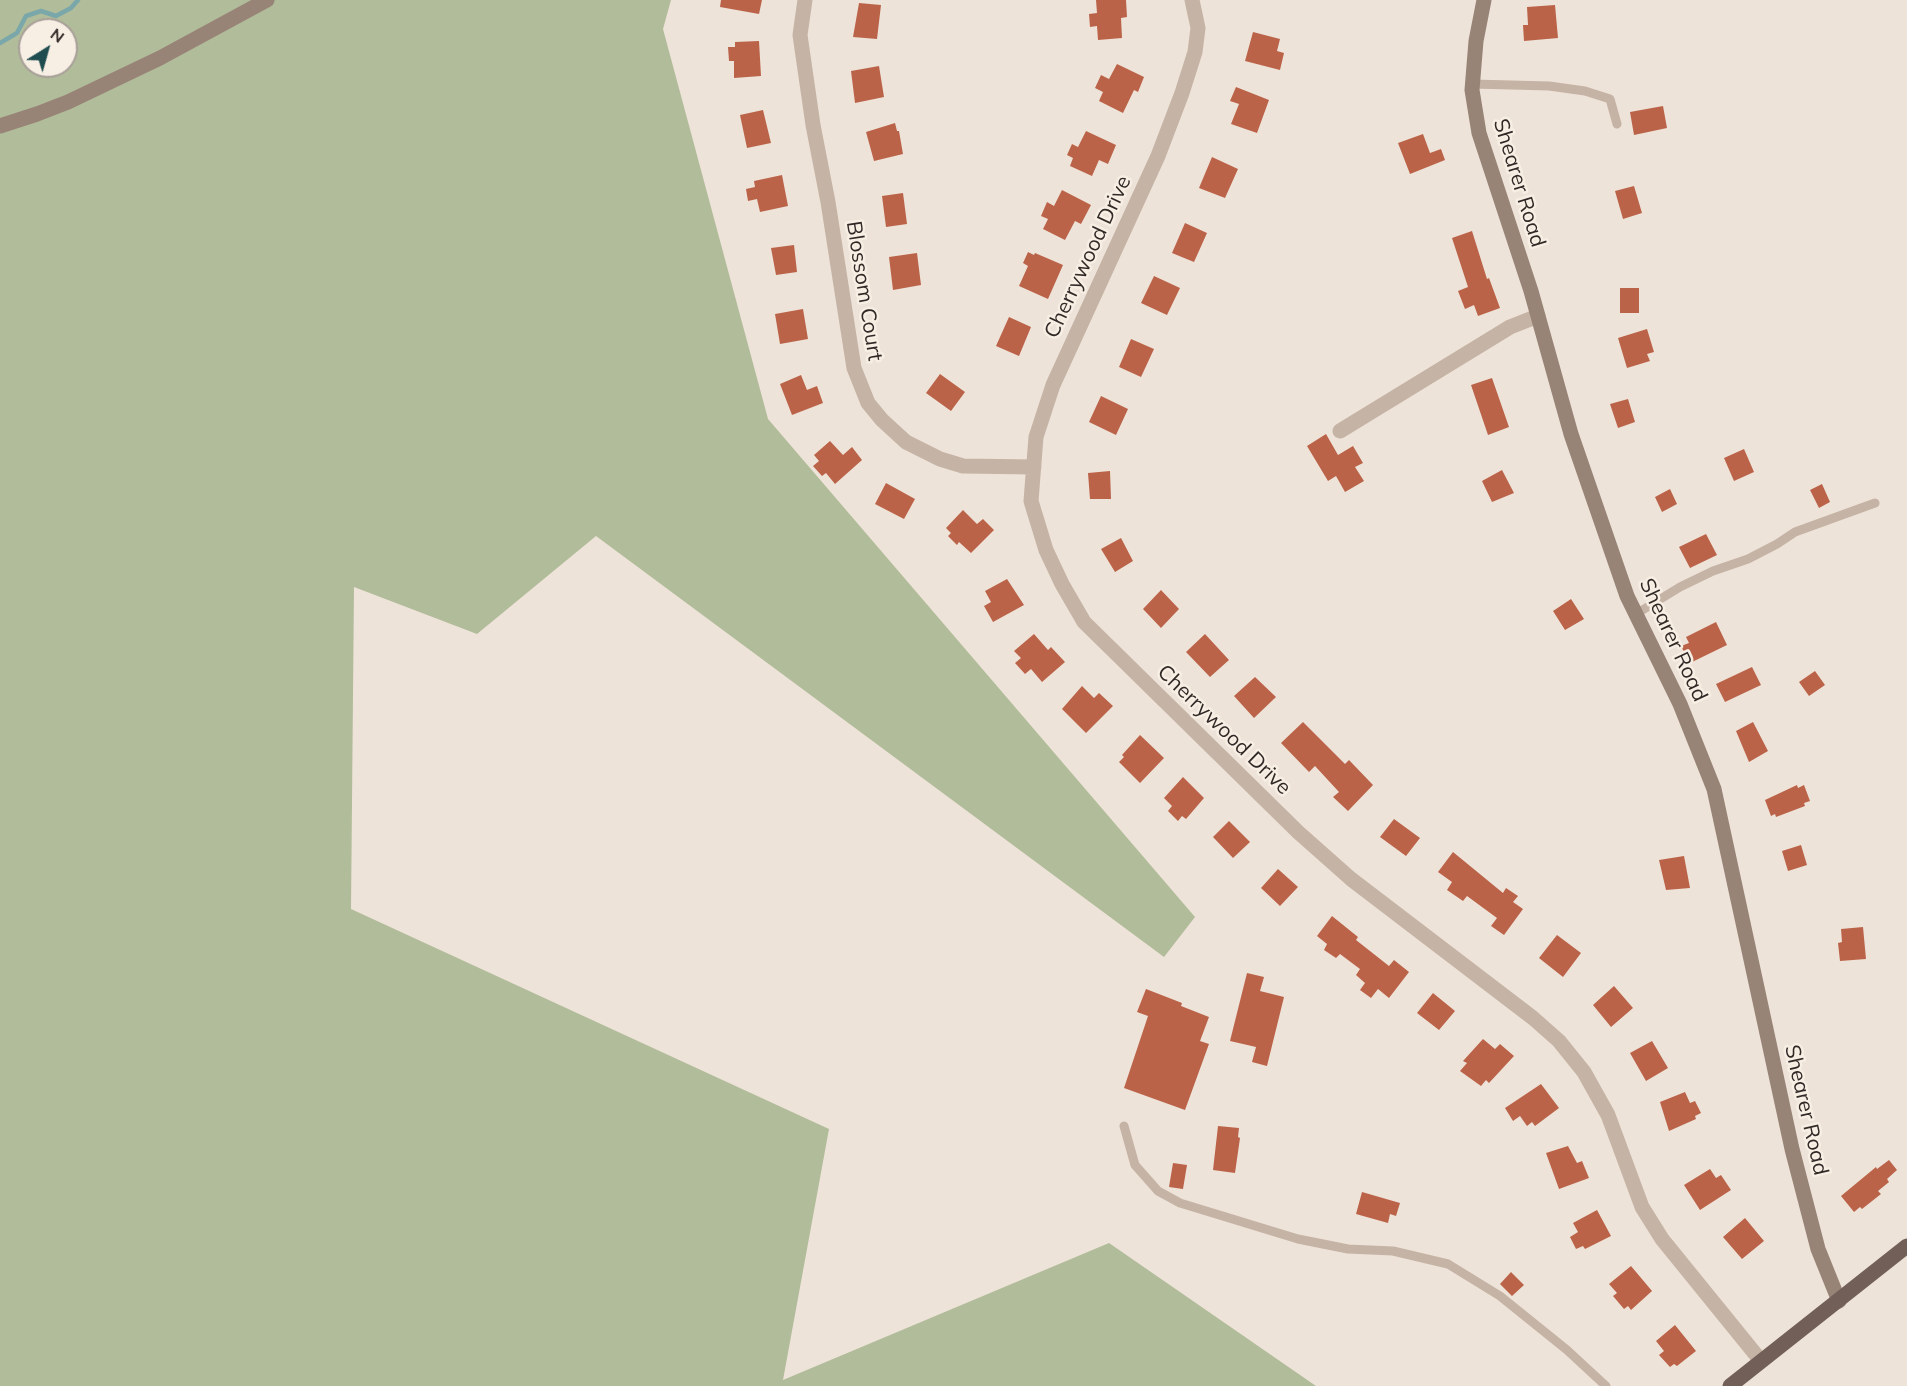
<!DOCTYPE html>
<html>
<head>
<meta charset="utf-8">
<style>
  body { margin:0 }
  #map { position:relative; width:1907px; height:1386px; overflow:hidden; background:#eee3d8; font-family:Mulish,sans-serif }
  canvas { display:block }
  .north { position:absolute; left:18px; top:18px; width:60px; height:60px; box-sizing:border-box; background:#f7eee4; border:2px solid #a89f98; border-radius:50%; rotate:37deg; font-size:16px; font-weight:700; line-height:24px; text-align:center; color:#312926 }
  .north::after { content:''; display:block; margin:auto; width:21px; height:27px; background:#1f4d4f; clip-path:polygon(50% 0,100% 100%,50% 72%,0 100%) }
</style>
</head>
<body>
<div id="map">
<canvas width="1907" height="1386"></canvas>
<div class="north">N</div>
</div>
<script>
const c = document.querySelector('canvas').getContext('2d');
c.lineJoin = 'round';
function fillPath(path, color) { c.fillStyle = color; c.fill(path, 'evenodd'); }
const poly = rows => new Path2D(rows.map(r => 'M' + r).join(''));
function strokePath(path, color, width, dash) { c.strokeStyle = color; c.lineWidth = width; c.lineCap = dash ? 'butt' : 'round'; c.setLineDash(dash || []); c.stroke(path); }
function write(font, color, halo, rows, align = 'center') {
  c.font = font + ' Mulish,sans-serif'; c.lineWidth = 5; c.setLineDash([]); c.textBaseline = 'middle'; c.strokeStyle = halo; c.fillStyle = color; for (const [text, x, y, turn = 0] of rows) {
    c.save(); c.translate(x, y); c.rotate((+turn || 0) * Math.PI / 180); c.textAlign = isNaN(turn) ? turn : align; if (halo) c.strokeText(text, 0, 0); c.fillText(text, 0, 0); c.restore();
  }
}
const green = poly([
  [0,0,671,0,663,29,768,419,1195,917,1164,957,596,536,477,634,354,587,351,909,829,1129,783,1380,1109,1243,1316,1386,0,1386],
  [30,30,66,30,66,66,30,66]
]);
const stream = poly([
  [0,43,17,33,26,16,41,11,56,16,71,8,78,0]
]);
const building = poly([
  [721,0,762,0,759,14,720,7],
  [1096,0,1126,0,1127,17,1121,18,1122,38,1098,40,1097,26,1090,27,1089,14,1097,13],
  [859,3,881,5,877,39,853,37],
  [1555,5,1558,38,1524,41,1523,25,1528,25,1527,7],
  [1253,32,1280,39,1277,51,1284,53,1280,70,1245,61],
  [759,41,761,76,734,78,734,61,729,61,728,47,735,47,735,42],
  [1117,64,1144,77,1138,92,1134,90,1123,113,1099,101,1103,92,1095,88,1101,75,1109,79],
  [879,66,884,97,855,103,851,71],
  [1236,87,1269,100,1257,133,1231,124,1239,104,1230,101],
  [1663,106,1667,128,1634,135,1630,112],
  [763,110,771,143,747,148,740,115],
  [895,123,897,131,899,131,903,154,874,161,866,132],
  [1086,131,1116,145,1108,164,1099,160,1092,176,1070,166,1073,158,1067,155,1072,144,1078,147],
  [1423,134,1430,153,1441,149,1445,160,1410,174,1398,143],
  [1212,157,1238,169,1225,198,1199,188],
  [782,175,788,206,760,212,757,199,748,201,746,189,755,187,754,181],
  [1634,186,1642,213,1623,219,1615,191],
  [1062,190,1091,205,1081,224,1075,221,1065,240,1043,229,1048,219,1041,216,1047,202,1054,206],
  [903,193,907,224,886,227,882,196],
  [1185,223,1207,233,1194,262,1172,253],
  [1472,231,1487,279,1489,278,1500,308,1478,316,1474,305,1465,309,1458,291,1468,287,1452,238],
  [794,245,797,272,776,275,771,248],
  [1028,252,1034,255,1035,253,1063,265,1048,299,1019,286,1028,266,1023,263],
  [917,253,921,285,893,290,889,257],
  [1154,276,1180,288,1167,315,1141,303],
  [1620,288,1639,288,1639,313,1620,313],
  [803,309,808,339,780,344,775,314],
  [1009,317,1031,327,1019,356,996,346],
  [1647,329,1654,352,1647,354,1650,361,1627,368,1618,338],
  [1131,339,1154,349,1141,377,1119,367],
  [940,374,965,392,951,411,926,393],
  [801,375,807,390,817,386,823,403,792,415,780,384],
  [1492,378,1509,427,1488,435,1471,385],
  [1101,396,1128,409,1116,435,1089,422],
  [1628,399,1635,422,1618,428,1610,404],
  [1326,434,1338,455,1353,446,1363,463,1355,467,1364,481,1345,492,1336,476,1328,481,1307,446],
  [830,441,843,455,852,447,862,460,835,484,826,473,822,476,813,466,819,461,814,455],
  [1744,449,1754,472,1734,481,1724,458],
  [1502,470,1514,493,1492,502,1482,481],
  [1110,471,1111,499,1090,499,1088,473],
  [886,483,915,499,904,519,875,504],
  [1822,484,1830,502,1819,508,1810,490],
  [1670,489,1677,504,1662,512,1655,497],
  [963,510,977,524,983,519,994,530,971,553,959,542,957,545,948,536,951,533,946,528],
  [1706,534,1717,555,1690,568,1679,547],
  [1121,538,1133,561,1115,572,1101,549],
  [1007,579,1024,605,993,622,984,606,991,602,985,591],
  [1161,590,1179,609,1161,628,1143,609],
  [1571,599,1584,619,1565,630,1553,611],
  [1716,622,1727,645,1690,663,1681,646,1689,643,1686,637],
  [1034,634,1048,650,1051,647,1065,662,1042,682,1031,669,1025,674,1015,663,1021,658,1014,651],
  [1205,634,1229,660,1210,677,1186,652],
  [1752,667,1761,685,1725,702,1716,684],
  [1815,671,1825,685,1809,696,1799,682],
  [1255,677,1276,697,1254,718,1234,696],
  [1082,686,1094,698,1099,693,1113,706,1086,733,1062,709],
  [1303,722,1345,764,1349,760,1373,785,1348,811,1333,797,1339,792,1315,766,1309,772,1281,743],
  [1753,722,1768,751,1749,762,1736,731],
  [1140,735,1164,758,1140,783,1119,762,1124,757,1122,755],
  [1183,777,1204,798,1186,819,1182,816,1178,821,1168,811,1172,806,1164,798],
  [1797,785,1798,788,1804,785,1810,801,1804,803,1805,806,1776,817,1775,814,1771,816,1765,800],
  [1394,819,1420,838,1406,856,1380,837],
  [1229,821,1250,842,1233,858,1213,837],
  [1801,845,1807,865,1788,871,1782,851],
  [1453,852,1503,893,1506,888,1518,896,1513,902,1523,909,1504,935,1491,926,1497,918,1467,896,1463,901,1447,890,1452,882,1438,872],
  [1684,856,1690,888,1666,890,1659,860],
  [1278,869,1298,887,1280,906,1261,888],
  [1332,916,1358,937,1356,940,1389,966,1394,960,1409,972,1389,998,1378,989,1371,998,1360,990,1365,983,1356,975,1360,969,1340,954,1336,958,1324,950,1327,944,1317,936],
  [1863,927,1866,959,1840,961,1838,943,1842,942,1841,929],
  [1557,935,1581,953,1563,977,1539,958],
  [1247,973,1264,977,1260,991,1284,997,1267,1066,1252,1062,1256,1047,1230,1041],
  [1614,986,1633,1008,1611,1027,1593,1005],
  [1146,989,1182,1003,1181,1006,1209,1017,1200,1041,1209,1044,1185,1110,1124,1088,1148,1016,1137,1012],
  [1433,993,1455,1011,1439,1030,1417,1013],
  [1483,1039,1495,1049,1500,1044,1514,1056,1489,1083,1486,1080,1481,1086,1460,1071,1467,1063,1463,1061],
  [1652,1041,1668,1068,1646,1081,1630,1053],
  [1541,1084,1559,1108,1535,1126,1532,1122,1527,1126,1520,1116,1513,1121,1505,1108],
  [1685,1092,1690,1103,1695,1101,1701,1113,1695,1116,1696,1119,1669,1131,1660,1102],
  [1218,1126,1239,1128,1238,1137,1240,1138,1235,1173,1213,1170],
  [1568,1146,1577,1163,1582,1161,1589,1178,1559,1189,1546,1153],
  [1889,1160,1897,1170,1887,1179,1889,1182,1878,1191,1881,1194,1862,1209,1860,1207,1854,1212,1841,1196,1876,1167,1877,1169],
  [1173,1163,1187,1165,1183,1189,1169,1187],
  [1710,1169,1716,1178,1721,1175,1731,1190,1700,1210,1684,1185],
  [1362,1192,1400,1203,1396,1216,1390,1214,1388,1223,1356,1214],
  [1597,1210,1611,1236,1585,1249,1583,1246,1576,1249,1570,1237,1578,1232,1573,1223],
  [1745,1218,1764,1241,1742,1259,1723,1237],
  [1631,1266,1652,1291,1631,1310,1628,1306,1624,1309,1613,1296,1617,1293,1609,1284],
  [1511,1272,1524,1285,1512,1296,1500,1284],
  [1675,1325,1696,1351,1677,1366,1674,1364,1670,1367,1659,1355,1664,1351,1656,1341]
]);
const lane = poly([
  [1472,84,1549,86,1585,91,1610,99,1617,124],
  [1636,614,1680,587,1713,571,1748,559,1777,544,1795,532,1875,503],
  [1124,1126,1135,1165,1158,1191,1180,1203,1298,1239,1348,1249,1393,1251,1448,1264,1500,1296,1567,1350,1606,1386]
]);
const street = poly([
  [805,0,800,35,813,125,828,202,854,368,868,403,882,420,906,442,940,459,963,466,1034,467],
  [1192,0,1198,28,1195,52,1182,93,1158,156,1053,385,1036,437,1031,501,1046,550,1062,584,1084,622,1298,832,1351,879,1533,1018,1559,1041,1584,1072,1608,1115,1642,1207,1662,1239,1761,1361],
  [1340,431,1510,327,1538,316]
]);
const secondary = poly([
  [1484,0,1476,41,1472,90,1479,133,1531,291,1571,434,1627,596,1680,704,1714,789,1792,1149,1818,1249,1839,1301],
  [0,126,37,114,68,102,160,58,267,0]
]);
const primary = poly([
  [1730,1386,1907,1246]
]);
const streetNames = [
  ["Shearer Road",1519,183,73],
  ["Cherrywood Drive",1088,257,-65],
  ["Blossom Court",864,291,81],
  ["Shearer Road",1673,640,65],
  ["Cherrywood Drive",1224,730,44],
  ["Shearer Road",1806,1110,77]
];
fillPath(green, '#b1bc9a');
strokePath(stream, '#7aa7a9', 4.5);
fillPath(building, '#bb6349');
strokePath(lane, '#c5b3a5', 9);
strokePath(street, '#c5b3a5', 15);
strokePath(secondary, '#988377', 15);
strokePath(primary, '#726058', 15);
write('21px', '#312926', '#f7eee4', streetNames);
</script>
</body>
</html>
